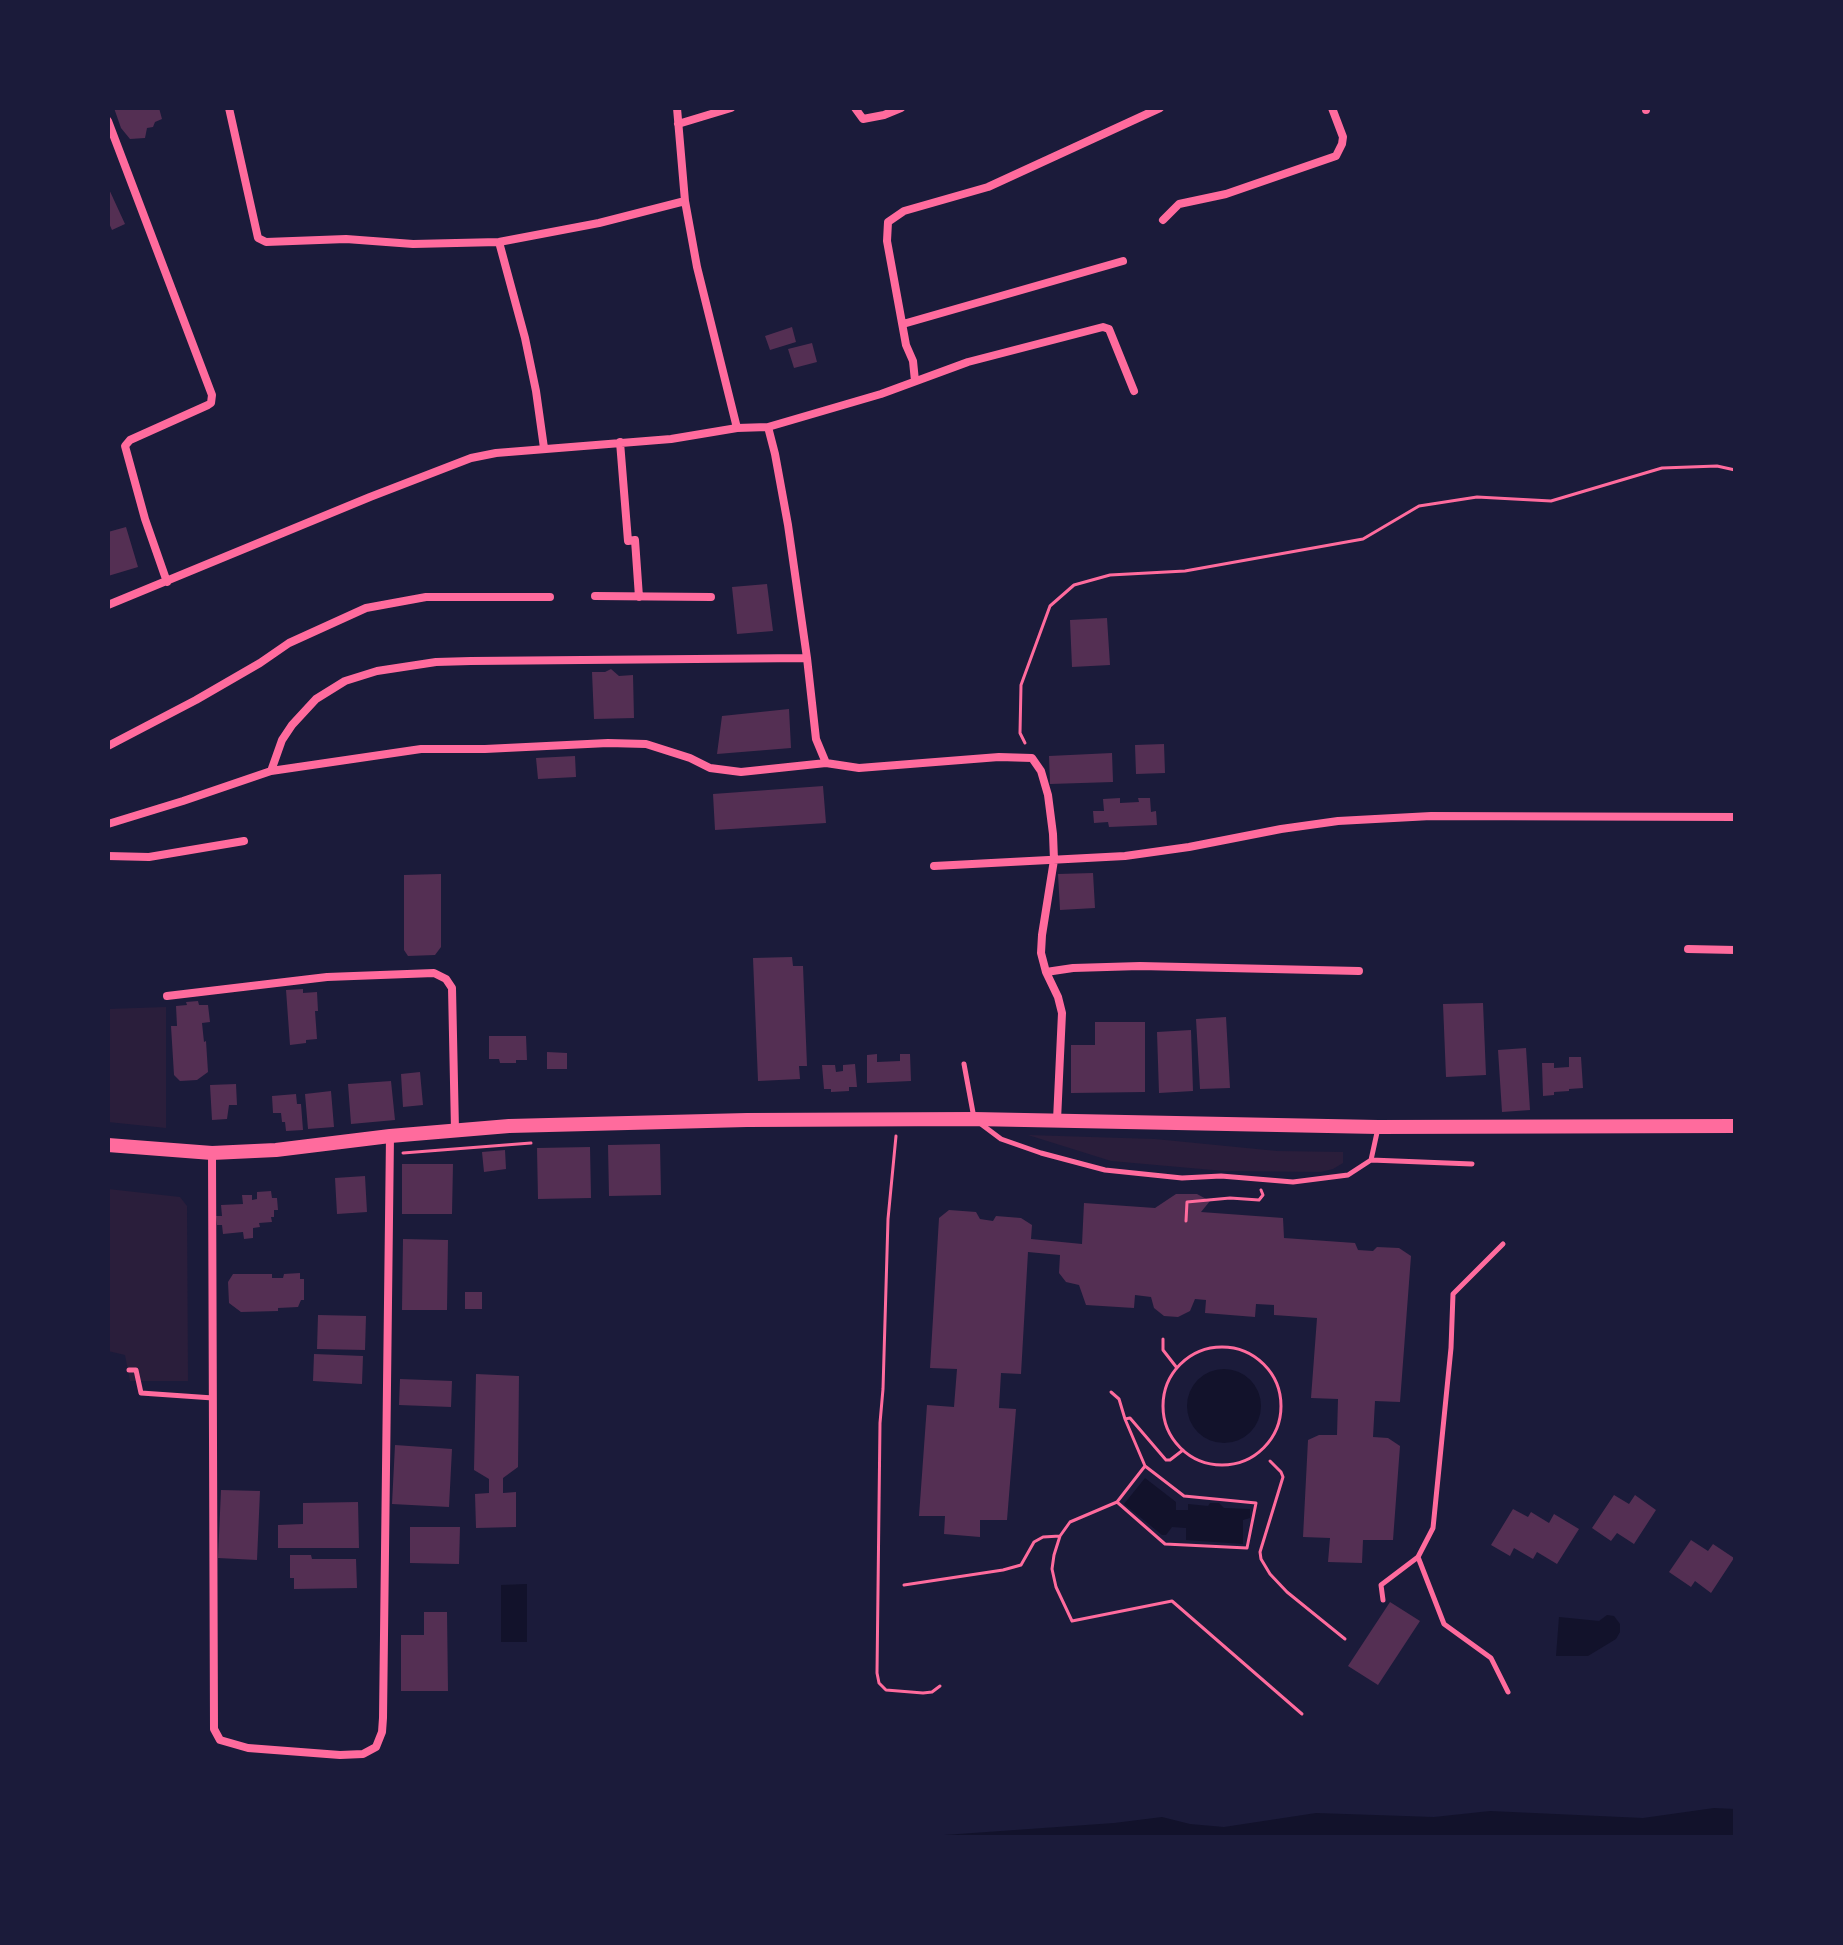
<!DOCTYPE html>
<html>
<head>
<meta charset="utf-8">
<style>
  body { margin:0 }
  #map { position:relative; width:1843px; height:1945px; overflow:hidden; background:#1b1b3a; font-family:"Noto Sans",sans-serif }
  canvas { display:block }
  .frame { position:absolute; inset:0; border:110px solid #1b1b3a; pointer-events:none }
</style>
</head>
<body>
<div id="map">
<canvas width="1843" height="1945"></canvas>
<div class="frame"></div>
</div>
<script>
const c = document.querySelector('canvas').getContext('2d');
c.lineJoin = 'round';
function fillPath(path, color) { c.fillStyle = color; c.fill(path, 'evenodd'); }
const poly = rows => new Path2D(rows.map(r => 'M' + r).join(''));
function strokePath(path, color, width, dash) { c.strokeStyle = color; c.lineWidth = width; c.lineCap = dash ? 'butt' : 'round'; c.setLineDash(dash || []); c.stroke(path); }
const green = poly([
  [166,1007,166,1128,108,1122,108,1009],
  [1028,1135,1155,1139,1277,1151,1343,1152,1343,1163,1333,1169,1321,1172,1224,1171,1111,1161],
  [108,1189,180,1197,187,1206,188,1381,130,1381,125,1355,108,1351]
]);
const water = poly([
  '1187 1406a37 37 0 1 1 74 0a37 37 0 1 1-74 0Z',
  [1145,1478,1176,1502,1176,1510,1188,1510,1188,1504,1208,1506,1210,1503,1219,1503,1224,1508,1250,1509,1250,1518,1243,1520,1243,1544,1186,1540,1186,1528,1172,1527,1166,1535,1162,1535,1124,1504],
  [527,1584,527,1642,501,1642,501,1585],
  [1607,1615,1614,1616,1620,1624,1620,1632,1616,1639,1588,1656,1556,1656,1559,1617,1599,1621],
  [1714,1808,1735,1809,1735,1837,916,1837,1114,1823,1162,1817,1190,1824,1224,1827,1316,1813,1434,1817,1490,1811,1643,1818]
]);
const building = poly([
  [114,108,159,108,162,119,155,122,153,127,147,128,145,138,130,139,121,128],
  [108,187,125,224,112,230,108,221],
  [792,327,796,342,770,350,765,336],
  [812,343,817,362,794,368,788,349],
  [126,527,138,567,108,576,108,532],
  [767,584,773,631,737,634,732,587],
  [1107,618,1110,665,1072,667,1070,620],
  [611,669,619,676,633,675,634,718,594,719,592,672,605,672],
  [789,709,791,748,717,754,722,716],
  [1164,744,1165,773,1136,774,1135,745],
  [1112,753,1113,782,1050,784,1049,756],
  [575,756,576,777,538,779,536,758],
  [823,786,826,823,715,830,713,794],
  [1120,798,1120,803,1139,802,1138,798,1150,798,1151,812,1156,811,1157,825,1109,827,1108,822,1094,823,1093,811,1104,811,1103,799],
  [1093,873,1095,908,1060,910,1058,874],
  [441,874,441,947,435,955,408,956,404,950,404,875],
  [792,957,793,966,803,966,807,1066,799,1066,800,1079,758,1081,753,958],
  [303,989,303,993,317,992,318,1011,315,1011,317,1039,306,1040,306,1043,290,1045,286,990],
  [198,1001,199,1005,208,1005,210,1022,202,1023,204,1042,206,1041,208,1072,197,1080,180,1081,174,1075,171,1026,177,1026,176,1006,187,1005,186,1002],
  [1483,1003,1486,1075,1446,1077,1443,1004],
  [1226,1017,1230,1088,1200,1089,1196,1019],
  [1095,1022,1145,1022,1145,1092,1071,1093,1071,1045,1095,1045],
  [1191,1030,1193,1091,1159,1093,1157,1032],
  [489,1036,526,1036,527,1060,516,1060,516,1063,500,1063,499,1059,489,1059],
  [1526,1048,1530,1110,1502,1112,1498,1050],
  [547,1052,567,1053,567,1069,547,1069],
  [877,1054,877,1062,900,1061,900,1054,910,1054,911,1081,867,1083,867,1055],
  [1569,1057,1581,1057,1583,1088,1569,1089,1569,1091,1554,1092,1554,1095,1543,1096,1542,1063,1554,1063,1554,1068,1569,1067],
  [855,1064,857,1087,849,1087,849,1091,831,1092,831,1089,824,1089,822,1065,835,1065,836,1072,843,1071,843,1065],
  [420,1072,423,1105,403,1107,401,1074],
  [391,1081,395,1120,351,1124,348,1084],
  [236,1084,237,1105,229,1105,227,1119,212,1120,210,1085],
  [331,1091,334,1127,308,1129,305,1094],
  [296,1094,297,1104,301,1104,303,1130,286,1131,285,1122,282,1122,281,1113,273,1113,272,1096],
  [660,1144,661,1195,609,1196,608,1145],
  [590,1147,591,1198,538,1199,537,1148],
  [505,1150,506,1169,484,1172,482,1152],
  [402,1164,453,1164,452,1214,402,1214],
  [365,1176,367,1212,337,1214,335,1178],
  [271,1191,272,1198,277,1198,278,1210,274,1210,274,1217,271,1217,272,1222,259,1223,260,1227,253,1228,253,1238,244,1239,243,1232,223,1234,222,1225,217,1225,216,1216,222,1216,221,1205,243,1204,242,1195,252,1195,252,1200,257,1199,257,1192],
  [1176,1194,1197,1194,1210,1201,1201,1212,1283,1218,1284,1238,1355,1243,1358,1250,1373,1251,1377,1247,1399,1248,1411,1256,1400,1402,1375,1401,1373,1437,1388,1438,1400,1446,1393,1540,1363,1540,1362,1563,1328,1562,1330,1538,1303,1537,1308,1440,1319,1435,1337,1435,1338,1399,1311,1398,1317,1318,1274,1315,1274,1305,1256,1304,1255,1317,1205,1313,1206,1300,1195,1299,1190,1311,1178,1317,1164,1316,1154,1308,1151,1297,1135,1295,1134,1308,1086,1305,1079,1285,1066,1282,1059,1273,1060,1255,1028,1252,1021,1374,1001,1373,999,1408,1016,1409,1007,1520,980,1520,980,1537,944,1534,945,1516,919,1516,927,1405,954,1407,957,1369,930,1368,939,1218,949,1210,976,1212,980,1219,993,1221,996,1216,1021,1218,1032,1225,1031,1239,1082,1244,1084,1203,1155,1208],
  [403,1239,448,1240,447,1310,402,1310],
  [300,1273,300,1279,304,1279,304,1300,301,1300,298,1307,278,1308,278,1311,241,1312,229,1303,228,1282,233,1274,272,1274,272,1278,283,1278,284,1274],
  [465,1292,482,1292,482,1309,465,1309],
  [318,1315,366,1316,365,1350,317,1349],
  [314,1354,363,1356,362,1384,313,1381],
  [476,1374,519,1376,518,1467,503,1478,503,1493,516,1492,516,1527,476,1528,475,1494,489,1493,489,1479,474,1470],
  [400,1379,452,1381,451,1407,399,1405],
  [395,1445,452,1449,449,1507,392,1504],
  [221,1490,260,1491,257,1560,218,1558],
  [1614,1495,1629,1504,1635,1495,1656,1510,1634,1544,1617,1533,1611,1541,1592,1528],
  [358,1502,359,1548,278,1548,278,1525,303,1524,303,1503],
  [1513,1509,1528,1517,1531,1512,1549,1523,1554,1514,1579,1529,1557,1564,1537,1552,1533,1559,1514,1548,1510,1556,1491,1545],
  [410,1527,460,1527,459,1564,410,1563],
  [1691,1540,1708,1551,1713,1544,1734,1558,1711,1593,1695,1581,1691,1587,1669,1572],
  [290,1555,311,1555,312,1559,356,1559,357,1588,294,1589,294,1578,290,1578],
  [1390,1602,1420,1621,1378,1685,1348,1666],
  [424,1612,447,1612,448,1691,401,1691,401,1635,424,1635]
]);
const path = poly([
  [1025,743,1020,733,1021,685,1050,606,1074,585,1110,575,1185,571,1363,539,1419,506,1477,497,1551,501,1662,468,1717,466,1735,470],
  [896,1136,888,1219,883,1389,880,1423,877,1673,879,1683,886,1690,923,1693,932,1692,940,1686],
  [403,1153,531,1143],
  [1186,1221,1187,1202,1230,1198,1259,1200,1263,1195,1261,1190],
  [1163,1339,1163,1350,1177,1368],
  '1163 1406a59 59 0 1 1 118 0a59 59 0 1 1-118 0Z',
  [1111,1392,1119,1399,1125,1419],
  [1270,1461,1281,1472,1283,1477,1260,1552,1261,1559,1270,1574,1287,1592,1345,1639],
  [1145,1466,1125,1419,1130,1418,1166,1460,1170,1460,1183,1450],
  [1117,1502,1145,1466,1184,1496,1256,1503,1247,1548,1165,1544,1117,1502,1070,1522,1060,1536,1054,1555,1052,1569,1056,1587,1072,1621,1172,1601,1302,1714],
  [904,1585,1003,1570,1021,1565,1034,1542,1043,1537,1060,1536]
]);
const service = poly([
  [964,1064,974,1118],
  [981,1124,1001,1139,1041,1153,1105,1170,1182,1178,1221,1176,1293,1182,1348,1175,1371,1160,1378,1128],
  [1371,1160,1472,1164],
  [129,1370,136,1370,141,1393,213,1398],
  [1418,1557,1444,1624,1491,1658,1508,1692],
  [1383,1600,1381,1585,1418,1557,1433,1528,1451,1348,1453,1294,1503,1244]
]);
const minor = poly([
  [229,108,258,238,266,242,346,239,413,244,499,242,599,223,685,201],
  [677,108,685,201,697,267,737,428],
  [855,108,863,119,884,115,901,108],
  [1646,108,1646,110],
  [108,121,212,395,211,403,208,405,130,440,125,446,145,519,167,582],
  [678,124,731,108],
  [1163,220,1179,204,1226,194,1336,156,1342,144,1343,137,1332,108],
  [499,242,525,338,536,391,544,448],
  [903,324,1123,261],
  [915,381,913,361,906,345,887,241,888,222,904,211,988,187,1160,108],
  [768,427,775,454,788,525,807,658,816,739,826,763,859,768,999,757,1032,758,1041,771,1048,795,1053,834,1054,860,1042,935,1041,953,1046,972,1058,997,1062,1013,1057,1120],
  [620,442,628,541,635,540,639,597],
  [595,596,711,597],
  [108,605,370,497,471,458,496,453,671,439,737,428,768,427,881,394,968,362,1103,327,1109,329,1134,391],
  [108,746,196,700,260,663,289,643,366,608,426,597,550,597],
  [271,771,282,740,292,725,316,699,345,681,377,671,436,662,471,661,807,658],
  [108,824,183,801,271,771,421,749,485,749,608,743,646,744,690,758,710,768,741,772,826,763],
  [108,856,149,857,244,841],
  [934,866,1125,856,1189,847,1281,829,1338,821,1431,816,1735,817],
  [1688,949,1735,950],
  [1046,972,1073,968,1140,966,1359,971],
  [167,996,327,977,434,973,446,979,452,988,455,1130],
  [212,1153,214,1729,220,1740,248,1748,340,1755,363,1754,376,1747,382,1732,383,1718,390,1136]
]);
const secondary = poly([
  [108,1145,212,1153,276,1150,390,1136,509,1126,747,1120,974,1119,1378,1127,1735,1126]
]);
fillPath(green, '#2a1e3b');
fillPath(water, '#12122b');
fillPath(building, '#542f53');
strokePath(path, '#ff6b9d', 3);
strokePath(service, '#ff6b9d', 5);
strokePath(minor, '#ff6b9d', 8);
strokePath(secondary, '#ff6b9d', 14);
</script>
</body>
</html>
